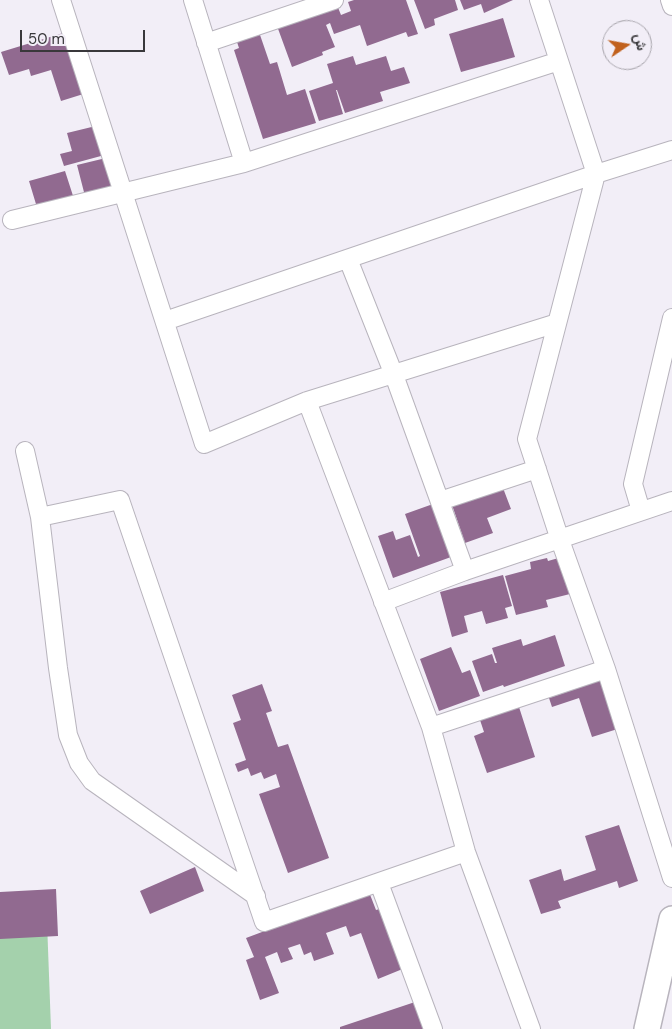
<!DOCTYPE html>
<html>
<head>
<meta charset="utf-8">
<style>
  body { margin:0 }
  #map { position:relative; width:672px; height:1029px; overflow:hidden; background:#f2eef7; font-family:"DM Sans",Vazirmatn,sans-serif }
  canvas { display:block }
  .north { position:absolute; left:602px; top:20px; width:50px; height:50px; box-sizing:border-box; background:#f2eef7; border:1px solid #a8a5ac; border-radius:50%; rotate:78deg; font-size:14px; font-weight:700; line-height:20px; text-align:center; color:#39383b }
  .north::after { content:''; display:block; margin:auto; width:18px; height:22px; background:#c1611d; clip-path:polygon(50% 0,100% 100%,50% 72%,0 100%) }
  .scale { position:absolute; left:20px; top:30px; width:125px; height:22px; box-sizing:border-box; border:2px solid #39383b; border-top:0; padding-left:6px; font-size:15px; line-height:18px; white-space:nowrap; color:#39383b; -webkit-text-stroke:4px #f2eef7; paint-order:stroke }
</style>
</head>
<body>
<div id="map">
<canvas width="672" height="1029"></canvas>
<div class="north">ش</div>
<div class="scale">50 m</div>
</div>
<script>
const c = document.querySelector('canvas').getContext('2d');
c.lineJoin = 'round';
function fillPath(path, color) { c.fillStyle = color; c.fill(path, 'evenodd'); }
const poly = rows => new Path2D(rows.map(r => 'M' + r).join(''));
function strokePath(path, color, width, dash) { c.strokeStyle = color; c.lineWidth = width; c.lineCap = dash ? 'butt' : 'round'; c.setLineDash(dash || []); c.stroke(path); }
const green = poly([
  [46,895,51,1029,0,1029,0,897]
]);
const building = poly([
  [354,0,406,0,418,34,408,37,406,32,367,46,360,25,334,34,330,23,326,25,335,47,322,52,323,55,292,67,277,26,337,5,341,15,351,11,348,2],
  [414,0,455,0,458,10,434,19,435,25,425,29],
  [460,0,513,0,484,13,481,4,464,10],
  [503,18,515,57,461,72,449,34],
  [73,30,93,91,61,101,51,70,31,76,29,69,9,75,1,52],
  [259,32,270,64,277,62,287,95,305,89,316,123,263,139,234,50,239,48,236,39],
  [353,56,356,65,386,56,391,71,404,67,410,83,380,92,383,101,345,113,337,90,336,90,343,114,319,121,309,91,333,83,327,64],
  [104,124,112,153,64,166,60,154,72,151,67,133],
  [110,157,118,188,85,196,77,165],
  [65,171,75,202,39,214,29,181],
  [503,488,511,509,487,518,493,533,465,543,452,505],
  [433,504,451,557,393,578,378,536,393,531,396,540,410,535,418,557,420,556,405,514],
  [569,555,578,592,546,600,548,607,516,615,505,576,531,569,530,562,547,558,548,561],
  [503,575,512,606,505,608,508,618,486,624,482,611,464,616,468,632,452,637,440,592],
  [555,635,565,666,504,687,503,685,483,692,472,661,492,654,495,663,497,663,492,648,521,639,523,646],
  [451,647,462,673,470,670,480,696,439,711,420,659],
  [608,678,624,727,592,737,579,698,552,707,549,698],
  [262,684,272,711,266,713,278,747,288,744,329,858,288,873,259,794,280,787,276,774,264,779,261,772,251,776,248,768,238,772,235,764,246,760,233,723,241,720,232,695],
  [519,707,535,757,487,773,474,736,484,732,480,720],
  [619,825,638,881,619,888,617,881,558,901,561,908,541,914,529,880,561,869,564,881,596,870,585,836],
  [195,867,204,891,150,914,140,891],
  [56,889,58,936,0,939,0,892],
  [369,892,376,910,383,908,405,968,378,979,361,933,350,937,346,926,326,933,334,954,314,961,311,952,304,955,300,944,288,948,293,959,281,963,277,952,265,957,279,993,260,1000,246,960,254,957,246,938],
  [418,1001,427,1029,340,1029,340,1027]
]);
const street = poly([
  [61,0,204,444,307,401,557,323],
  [193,0,244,163],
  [539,0,596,174,527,439,560,540,606,669,672,878],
  [670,0,672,6],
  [206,43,334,0],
  [12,220,244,163,559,61],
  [348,259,394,375,465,571],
  [165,321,596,174,672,150],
  [307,401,431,727,466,852,531,1029],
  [25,451,40,517,58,668,68,735,79,763,92,781,256,896],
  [440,501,537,469],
  [641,511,633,484,672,318],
  [40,517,120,500,264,922,466,852],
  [383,602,465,571,672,501],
  [431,727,606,669],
  [379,883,433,1029]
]);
const secondary = poly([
  [647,1029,672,919]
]);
fillPath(green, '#a4d1ac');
fillPath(building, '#916a90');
strokePath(street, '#b8b4bd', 20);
strokePath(secondary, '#b8b4bd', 28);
strokePath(street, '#fff', 18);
strokePath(secondary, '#fff', 25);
</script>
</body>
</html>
